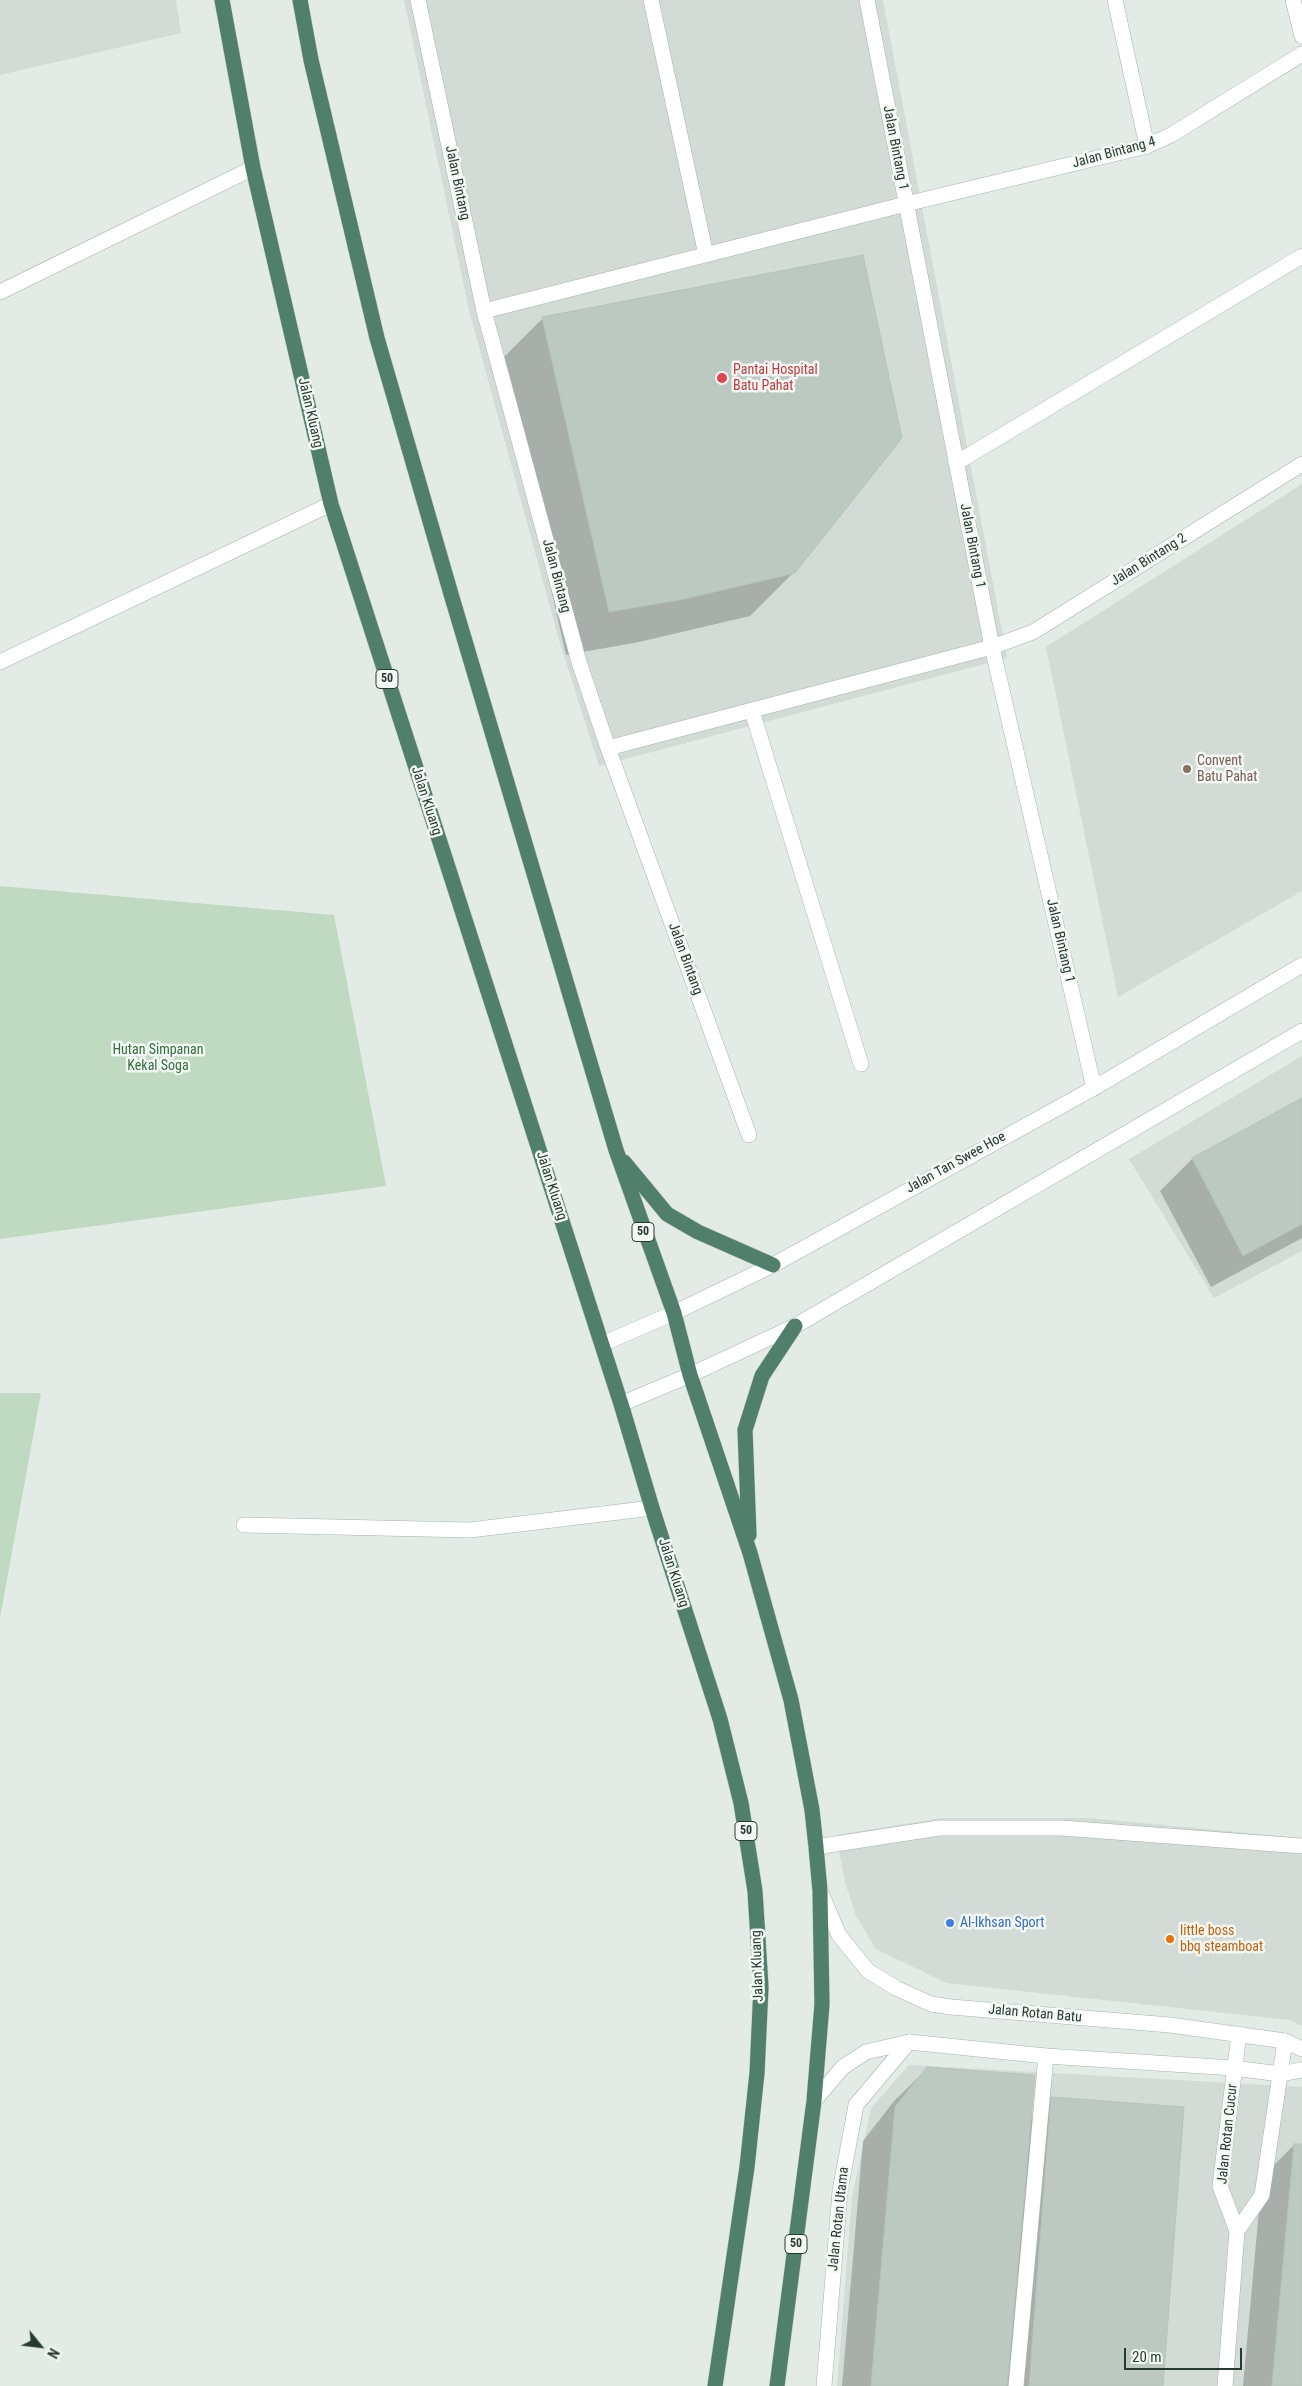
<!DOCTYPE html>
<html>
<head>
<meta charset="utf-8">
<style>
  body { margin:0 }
  #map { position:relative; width:1302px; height:2386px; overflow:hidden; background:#e3ebe6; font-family:"Roboto Condensed",sans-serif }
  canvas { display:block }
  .north { position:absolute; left:15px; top:2321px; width:50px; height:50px; -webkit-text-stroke:4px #f3f8f5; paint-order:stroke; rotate:119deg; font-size:14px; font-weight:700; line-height:20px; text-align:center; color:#253b30 }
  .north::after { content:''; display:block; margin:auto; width:18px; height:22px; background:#253b30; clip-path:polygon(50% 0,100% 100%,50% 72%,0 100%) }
  .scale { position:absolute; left:1124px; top:2348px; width:118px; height:22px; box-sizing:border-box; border:2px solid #253b30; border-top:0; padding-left:6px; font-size:15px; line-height:18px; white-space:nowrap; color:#253b30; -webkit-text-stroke:4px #f3f8f5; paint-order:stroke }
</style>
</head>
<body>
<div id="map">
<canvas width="1302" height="2386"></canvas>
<div class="north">N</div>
<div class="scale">20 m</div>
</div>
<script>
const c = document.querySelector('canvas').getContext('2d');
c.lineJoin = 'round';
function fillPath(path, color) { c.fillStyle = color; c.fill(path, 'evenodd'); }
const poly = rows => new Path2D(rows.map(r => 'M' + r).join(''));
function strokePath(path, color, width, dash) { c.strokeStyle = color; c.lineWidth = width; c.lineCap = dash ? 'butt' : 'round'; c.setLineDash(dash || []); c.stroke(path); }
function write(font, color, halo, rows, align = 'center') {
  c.font = font + ' "Roboto Condensed",sans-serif'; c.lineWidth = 5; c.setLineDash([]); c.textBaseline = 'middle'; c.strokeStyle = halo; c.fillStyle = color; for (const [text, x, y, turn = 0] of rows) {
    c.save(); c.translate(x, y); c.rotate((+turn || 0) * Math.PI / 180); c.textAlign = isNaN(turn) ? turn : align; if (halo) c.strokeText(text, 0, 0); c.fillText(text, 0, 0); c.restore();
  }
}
const built = poly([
  [0,0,176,0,181,33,0,75],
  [404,0,883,0,1007,658,599,766,559,640,469,310],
  [1302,484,1302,891,1118,997,1046,647],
  [1302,1056,1302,1251,1214,1298,1129,1159],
  [942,1818,1089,1818,1302,1838,1302,2026,1290,2020,946,1983,876,1949,856,1916,845,1882,836,1835],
  [909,2065,1302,2087,1302,2386,837,2386,852,2197,871,2108]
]);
const green = poly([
  [0,886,334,915,386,1186,0,1239],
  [0,1393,41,1393,0,1618]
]);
const shadow = poly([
  [543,318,794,572,750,616,639,642,566,655,499,362],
  [1302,1100,1302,1238,1211,1287,1160,1191,1192,1159],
  [927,2069,1030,2120,1051,2098,1162,2386,842,2386,863,2141,894,2101],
  [1294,2145,1302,2146,1302,2386,1243,2386,1262,2177]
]);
const building = poly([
  [863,255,902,438,795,573,684,599,609,612,542,317,863,255],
  [1302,1098,1302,1224,1243,1256,1192,1158,1302,1098],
  [927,2067,1035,2075,1007,2386,871,2386,895,2107,927,2067],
  [1051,2097,1184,2107,1163,2386,1029,2386,1051,2097],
  [1294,2144,1302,2144,1302,2386,1272,2386,1294,2144]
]);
const service = poly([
  [651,0,706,255],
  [1115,0,1147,146],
  [0,292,253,168],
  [484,311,906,204],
  [956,463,1302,256],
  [0,662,331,504],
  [752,711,861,1064],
  [244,1525,470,1530,652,1508],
  [816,1847,939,1828,1062,1828,1302,1846],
  [1016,2386,1046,2056]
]);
const minor = poly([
  [418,0,484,311,579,662,608,748,749,1135],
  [867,0,992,647,1094,1088],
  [1293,0,1302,36],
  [906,204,1147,146,1171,135,1302,54],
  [608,748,992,647,1033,632,1302,464],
  [1237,2231,1262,2195,1285,2041],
  [824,2386,840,2191,856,2105,909,2042],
  [1225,2386,1237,2231,1220,2186,1239,2034]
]);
const tertiary = poly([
  [820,1891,839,1935,868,1971,896,1988,931,2004,951,2007,1170,2025,1285,2041,1302,2049],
  [814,2101,843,2067,866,2052,909,2042,1046,2056,1234,2068,1280,2074,1302,2070]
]);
const secondary = poly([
  [602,1344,674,1313,773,1265,1094,1088,1302,965],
  [621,1404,690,1375,795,1326,1302,1031]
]);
const trunk = poly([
  [222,0,253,168,331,504,621,1404,652,1508,720,1719,741,1803,755,1891,761,1987,757,2073,747,2167,715,2386],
  [300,0,311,60,377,338,451,594,616,1150,674,1313,690,1375,750,1553,791,1700,812,1810,816,1847,820,1891,822,2004,814,2101,777,2386],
  [624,1162,667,1214,698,1232,773,1265],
  [749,1535,745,1430,762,1376,795,1326]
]);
const markers = [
  [722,378,6,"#e0444e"],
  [1187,769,5,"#8d6e63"],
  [950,1923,5,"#3f7fe0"],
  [1170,1939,5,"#e8710a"]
];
const shields = [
  [387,679,22],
  [643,1232,22],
  [746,1831,22],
  [796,2244,22]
];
const shieldNames = [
  ["50",387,679],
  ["50",643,1232],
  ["50",746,1831],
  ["50",796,2244]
];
const streetNames = [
  ["Jalan Bintang 1",895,148,79],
  ["Jalan Bintang 4",1114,153,-15],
  ["Jalan Bintang",457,183,78],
  ["Jalan Kluang",310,413,77],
  ["Jalan Bintang 1",972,546,79],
  ["Jalan Bintang 2",1149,560,-32],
  ["Jalan Bintang",556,576,75],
  ["Jalan Kluang",426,801,72],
  ["Jalan Bintang 1",1060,941,77],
  ["Jalan Bintang",685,959,70],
  ["Jalan Tan Swee Hoe",956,1163,-29],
  ["Jalan Kluang",551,1186,72],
  ["Jalan Kluang",673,1573,72],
  ["Jalan Kluang",758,1966,-92],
  ["Jalan Rotan Batu",1035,2014,5],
  ["Jalan Rotan Cucur",1228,2134,-84],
  ["Jalan Rotan Utama",839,2219,-84]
];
const healthNames = [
  ["Pantai Hospital",733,370],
  ["Batu Pahat",733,386]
];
const educationNames = [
  ["Convent",1197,761],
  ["Batu Pahat",1197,777]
];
const parkNames = [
  ["Hutan Simpanan",158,1050],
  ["Kekal Soga",158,1066]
];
const shopNames = [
  ["Al-Ikhsan Sport",960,1923]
];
const foodNames = [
  ["little boss",1180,1931],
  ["bbq steamboat",1180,1947]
];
fillPath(built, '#d2dbd5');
fillPath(green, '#bfdac0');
fillPath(shadow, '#0003');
fillPath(building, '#bcc9c1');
strokePath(building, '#b6c4bb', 1);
strokePath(service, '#a6b3ac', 16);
strokePath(minor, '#a6b3ac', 16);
strokePath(tertiary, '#a6b3ac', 16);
strokePath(secondary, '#a3b6ab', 16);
strokePath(trunk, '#c2c8c5', 16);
strokePath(service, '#fff', 15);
strokePath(minor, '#fff', 15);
strokePath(tertiary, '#fff', 15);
strokePath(secondary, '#fff', 15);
strokePath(trunk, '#50806b', 15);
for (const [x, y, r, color] of markers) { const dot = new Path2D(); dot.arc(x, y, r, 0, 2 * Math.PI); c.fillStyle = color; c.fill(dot); strokePath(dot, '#f3f8f5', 2); }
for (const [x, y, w] of shields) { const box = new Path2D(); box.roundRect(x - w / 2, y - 9.5, w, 19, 4); c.fillStyle = '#f3f8f5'; c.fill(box); strokePath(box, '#253b30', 1); }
write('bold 12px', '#253b30', null, shieldNames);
write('14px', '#253b30', '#f3f8f5', streetNames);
write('14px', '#be3a42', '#f3f8f5', healthNames, 'left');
write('14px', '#785e54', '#f3f8f5', educationNames, 'left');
write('14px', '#346d3e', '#f3f8f5', parkNames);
write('14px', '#366cbe', '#f3f8f5', shopNames, 'left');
write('14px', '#c56008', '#f3f8f5', foodNames, 'left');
</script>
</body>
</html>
